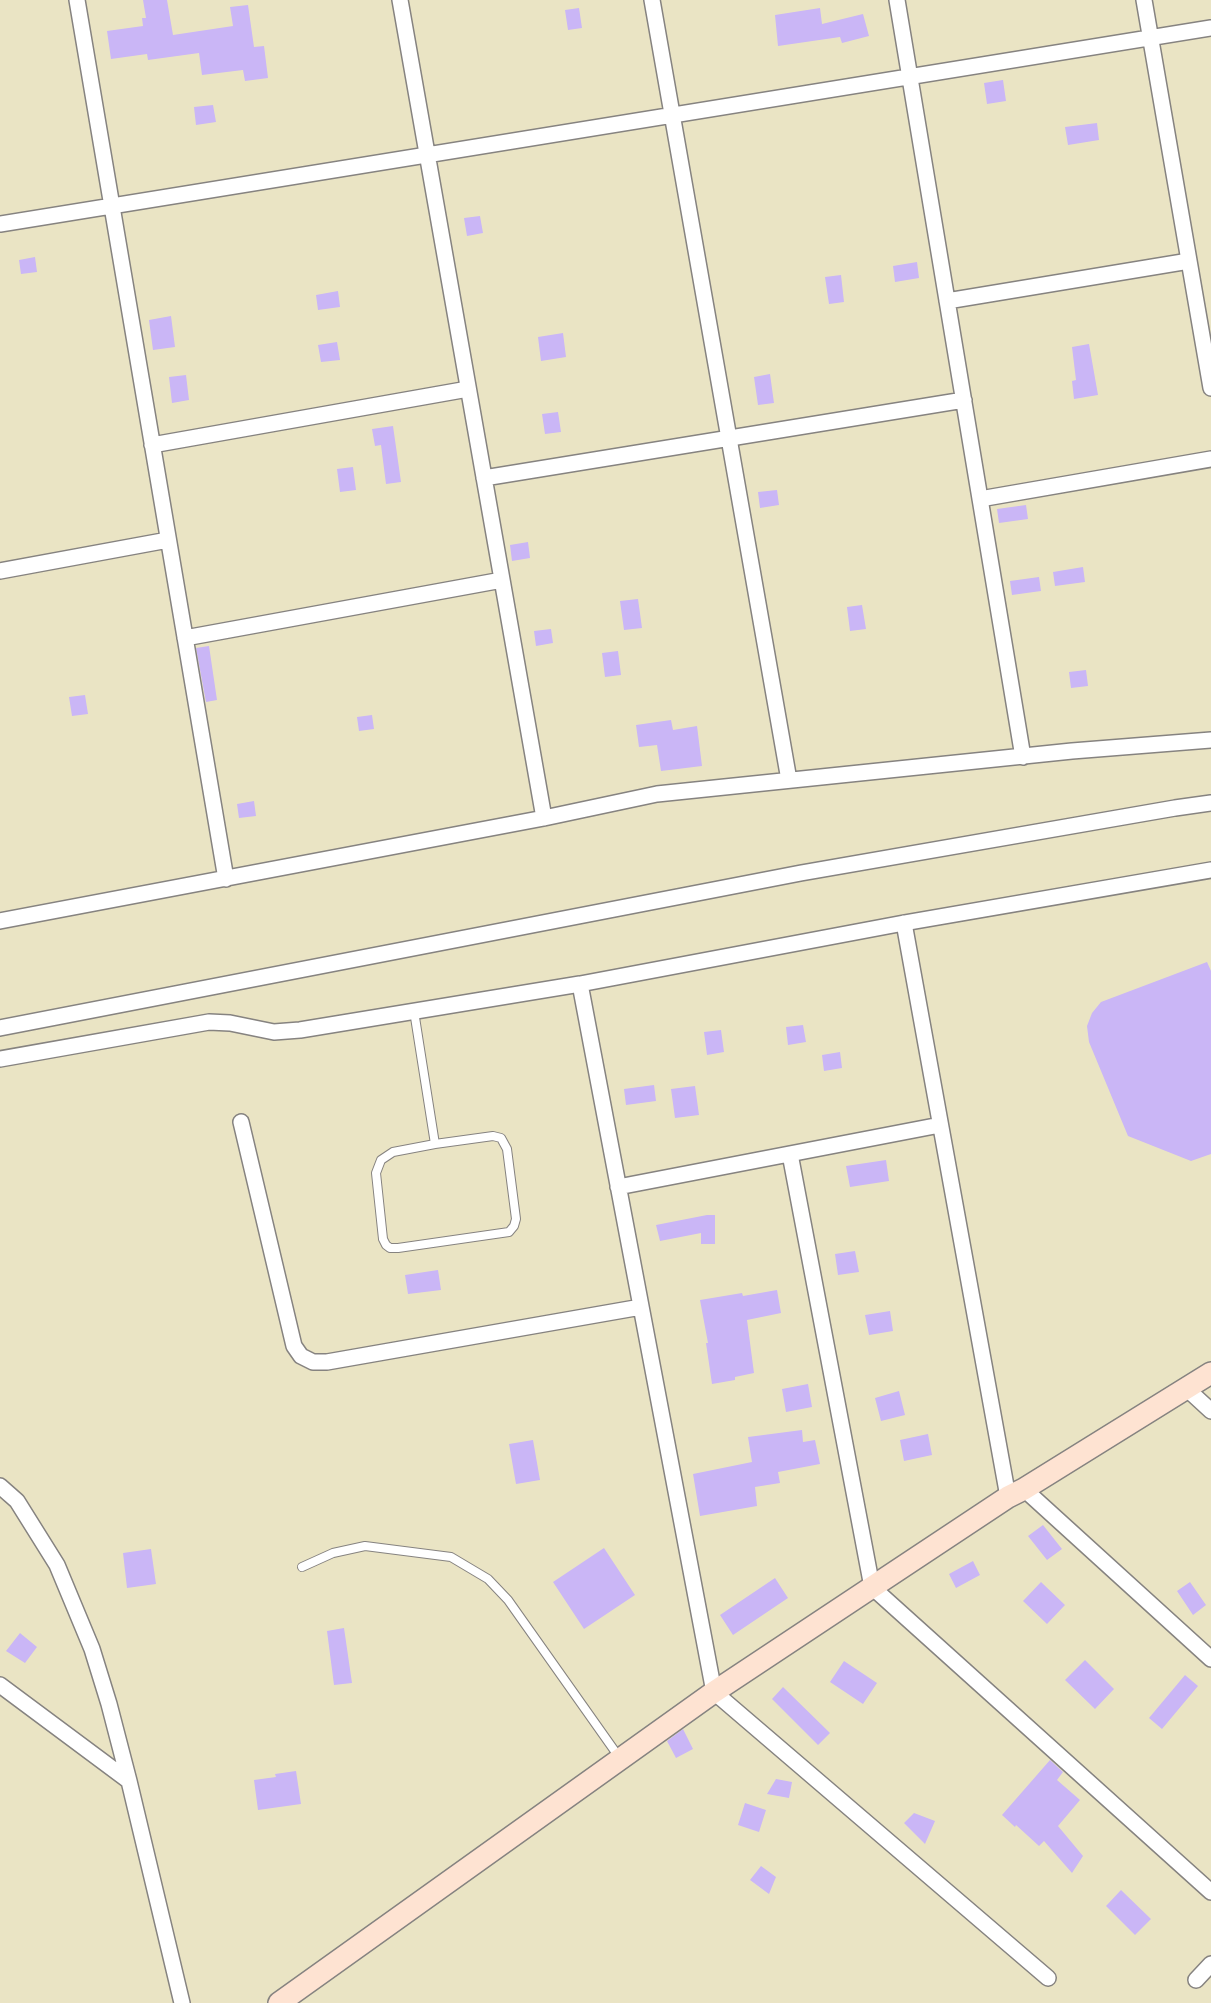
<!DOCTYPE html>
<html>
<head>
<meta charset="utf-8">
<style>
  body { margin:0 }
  canvas { display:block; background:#eae4c4 }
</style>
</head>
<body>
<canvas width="1211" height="2003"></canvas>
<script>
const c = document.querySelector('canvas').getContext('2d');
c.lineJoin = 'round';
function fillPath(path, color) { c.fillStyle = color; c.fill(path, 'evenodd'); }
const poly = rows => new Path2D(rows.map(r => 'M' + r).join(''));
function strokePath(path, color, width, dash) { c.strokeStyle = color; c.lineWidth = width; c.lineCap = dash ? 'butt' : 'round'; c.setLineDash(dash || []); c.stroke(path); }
const building = poly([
  [143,0,167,0,173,35,233,26,230,7,248,5,254,47,264,46,268,78,245,81,243,70,202,75,199,53,148,60,147,54,111,59,107,31,143,26,142,18,146,18],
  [579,8,582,28,568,30,565,10],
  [820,8,822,24,863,14,869,36,842,43,840,37,778,46,775,15],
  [1003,80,1006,101,987,104,984,83],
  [213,105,216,122,196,125,194,107],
  [1097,123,1099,140,1068,145,1065,127],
  [480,216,483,233,467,236,464,218],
  [35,257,37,272,21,274,19,260],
  [917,262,919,278,895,282,893,266],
  [841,275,844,302,829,304,825,277],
  [338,291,340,307,318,310,316,295],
  [171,316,175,347,153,350,149,320],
  [563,333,566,357,541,361,538,337],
  [337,342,340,360,321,362,318,345],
  [1089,344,1098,395,1074,399,1072,381,1076,380,1072,347],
  [770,374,774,403,758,405,754,377],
  [186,375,189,400,172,403,169,377],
  [558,412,561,432,545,434,542,414],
  [393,426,401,482,386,484,381,445,375,446,372,429],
  [353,467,356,490,340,492,337,469],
  [777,490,779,505,760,508,758,492],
  [1026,505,1028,519,999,523,997,509],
  [528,542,530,558,512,561,510,545],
  [1083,567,1085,582,1055,586,1053,572],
  [1039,577,1041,591,1012,595,1010,581],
  [638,599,642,628,624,630,620,601],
  [862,605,866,629,850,631,847,607],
  [551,629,553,643,536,646,534,631],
  [209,646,217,700,206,702,196,648],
  [618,651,621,675,605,677,602,653],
  [1086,670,1088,686,1071,688,1069,672],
  [85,695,88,714,72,716,69,697],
  [372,715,374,729,359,731,357,717],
  [671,720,673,730,697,726,702,766,661,771,657,745,639,747,636,725],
  [254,801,256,816,239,818,237,804],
  [1207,962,1211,971,1211,1154,1191,1161,1128,1136,1089,1042,1087,1026,1092,1013,1101,1002],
  [803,1025,806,1042,788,1045,786,1027],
  [721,1030,724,1052,707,1055,704,1032],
  [840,1052,842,1068,824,1071,822,1055],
  [654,1085,656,1101,626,1105,624,1089],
  [695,1086,699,1115,675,1118,671,1089],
  [886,1160,889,1181,850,1187,846,1166],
  [707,1215,715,1215,715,1244,701,1244,701,1233,660,1241,656,1225],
  [855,1251,859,1272,838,1275,835,1254],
  [438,1270,441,1290,408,1294,405,1275],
  [777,1290,781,1313,747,1320,754,1373,735,1377,735,1380,712,1384,706,1343,708,1343,700,1300,742,1293,743,1296],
  [890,1311,893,1331,869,1335,865,1315],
  [808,1384,812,1407,786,1412,782,1389],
  [899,1391,905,1415,881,1421,875,1398],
  [802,1430,803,1442,815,1440,820,1464,778,1472,780,1483,755,1487,757,1506,700,1516,693,1474,752,1462,748,1437],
  [928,1434,932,1455,904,1461,900,1440],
  [533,1440,540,1480,516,1484,509,1444],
  [1043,1525,1062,1549,1047,1560,1028,1536],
  [604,1548,635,1595,584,1629,553,1582],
  [151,1549,156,1584,127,1588,123,1553],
  [973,1561,980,1575,956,1588,949,1574],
  [775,1578,788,1598,733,1635,720,1615],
  [1041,1582,1065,1605,1047,1624,1023,1601],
  [1190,1582,1206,1605,1193,1615,1177,1591],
  [344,1628,352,1683,334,1685,327,1631],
  [20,1633,37,1647,25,1663,6,1651],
  [1085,1660,1114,1689,1095,1709,1065,1680],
  [844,1661,877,1683,863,1704,830,1682],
  [1185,1675,1198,1686,1162,1729,1149,1718],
  [783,1687,830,1733,818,1745,772,1699],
  [683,1729,693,1749,676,1758,667,1741],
  [1050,1760,1063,1772,1057,1780,1080,1800,1058,1826,1083,1856,1072,1873,1044,1841,1039,1846,1016,1825,1015,1827,1002,1815],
  [296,1771,301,1804,258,1810,254,1780,276,1777,275,1774],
  [776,1779,792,1782,789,1798,767,1794],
  [745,1803,766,1810,759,1832,738,1825],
  [914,1813,935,1821,925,1844,904,1823],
  [761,1866,776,1877,769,1894,750,1880],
  [1121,1890,1151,1919,1135,1935,1106,1906]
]);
const lane = poly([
  [414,1011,435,1144,493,1136,501,1138,507,1149,516,1219,514,1226,509,1232,398,1248,390,1248,386,1245,383,1239,376,1173,381,1160,393,1152,435,1144],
  [302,1567,333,1553,365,1546,451,1557,488,1579,508,1600,619,1757]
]);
const street = poly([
  [77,0,226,879],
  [400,0,544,818],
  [652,0,789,780],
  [897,0,1023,757],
  [1144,0,1211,388],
  [0,224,1211,28],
  [947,301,1189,261],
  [152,445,468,389],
  [484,478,964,400],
  [980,499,1211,459],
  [0,571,168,540],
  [185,638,502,580],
  [0,921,544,818,657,794,1072,751,1211,740],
  [904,923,1008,1497],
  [580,984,714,1692,1048,1978],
  [0,1028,801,873,1175,808,1211,803],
  [0,1059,209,1022,230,1023,274,1032,300,1030,580,984,904,923,1211,870],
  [241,1122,294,1346,301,1356,313,1362,327,1362,641,1307],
  [790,1154,872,1587,1211,1892],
  [618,1187,940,1125],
  [1186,1388,1211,1411],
  [0,1486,17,1501,57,1565,92,1649,109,1704,129,1781,182,2003],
  [1024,1489,1211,1659],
  [0,1685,129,1781],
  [1196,1980,1211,1964]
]);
const secondary = poly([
  [279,2003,714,1692,1008,1497,1024,1489,1211,1373]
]);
fillPath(building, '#cab6f6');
strokePath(lane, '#868380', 10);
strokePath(street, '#868380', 18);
strokePath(secondary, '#868380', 24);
strokePath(lane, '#fff', 8);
strokePath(street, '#fff', 15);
strokePath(secondary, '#fee3d2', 21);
</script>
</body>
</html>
